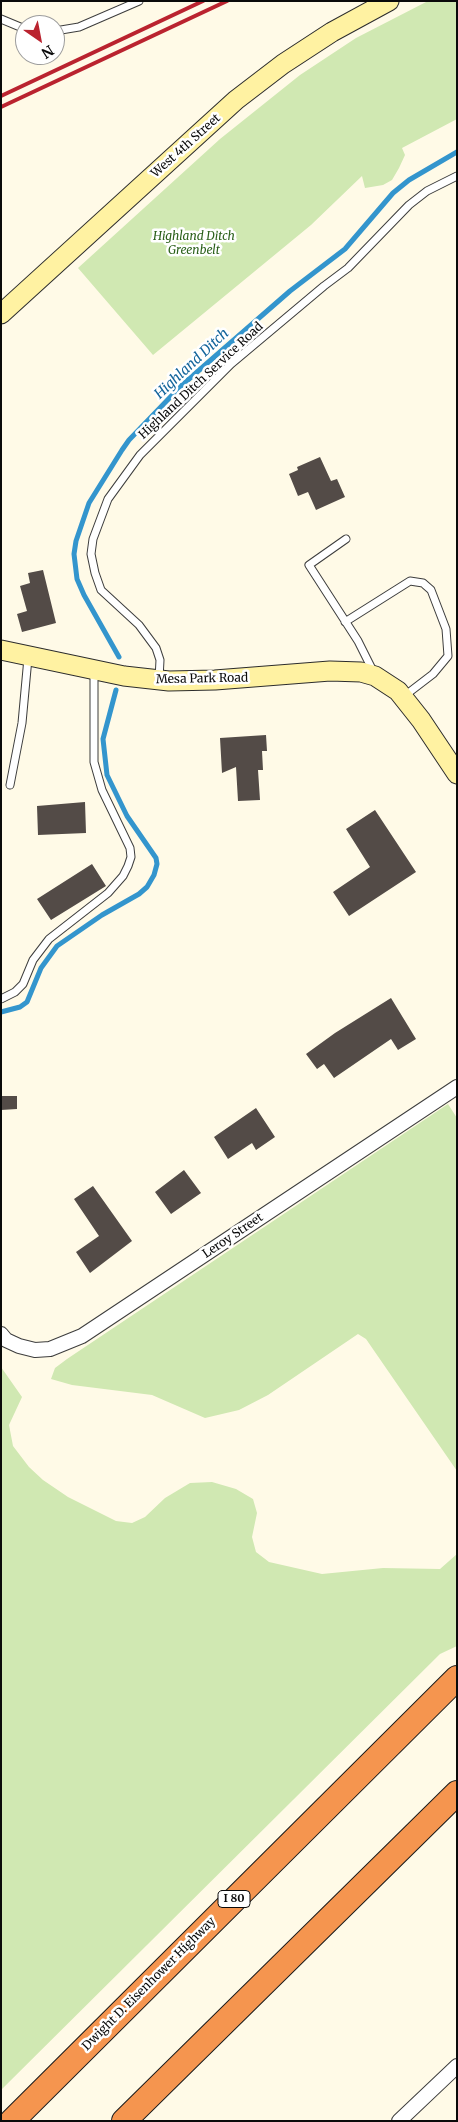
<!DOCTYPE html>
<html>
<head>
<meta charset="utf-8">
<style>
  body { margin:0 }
  #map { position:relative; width:458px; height:2122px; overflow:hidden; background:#fffae7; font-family:Merriweather,serif }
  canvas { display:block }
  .frame { position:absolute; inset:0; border:2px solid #0a0a0a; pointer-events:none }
  .north { position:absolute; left:15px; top:15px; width:50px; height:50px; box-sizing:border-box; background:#fff; border:1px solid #9d9d9d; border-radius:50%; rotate:147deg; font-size:14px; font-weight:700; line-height:20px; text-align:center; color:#0a0a0a }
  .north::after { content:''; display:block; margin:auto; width:18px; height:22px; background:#ba232f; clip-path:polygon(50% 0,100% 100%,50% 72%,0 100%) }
</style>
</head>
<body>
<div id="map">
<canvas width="458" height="2122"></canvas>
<div class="frame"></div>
<div class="north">N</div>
</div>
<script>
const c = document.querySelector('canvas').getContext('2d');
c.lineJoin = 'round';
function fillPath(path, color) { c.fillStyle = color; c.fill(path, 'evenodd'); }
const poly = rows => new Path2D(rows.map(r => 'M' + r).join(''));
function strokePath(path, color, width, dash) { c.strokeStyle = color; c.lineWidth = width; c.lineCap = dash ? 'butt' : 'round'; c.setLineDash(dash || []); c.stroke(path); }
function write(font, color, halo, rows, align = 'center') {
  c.font = font + ' Merriweather,serif'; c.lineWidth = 5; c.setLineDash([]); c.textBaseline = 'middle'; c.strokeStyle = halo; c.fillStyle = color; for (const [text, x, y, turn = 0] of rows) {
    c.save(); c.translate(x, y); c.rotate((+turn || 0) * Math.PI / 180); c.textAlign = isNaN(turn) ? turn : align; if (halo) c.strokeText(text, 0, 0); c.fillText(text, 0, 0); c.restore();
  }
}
const green = poly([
  [428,1,457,1,457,119,402,148,405,155,399,168,392,180,383,185,365,188,362,176,311,225,153,355,78,268,220,139,300,75,356,38],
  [448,1104,457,1118,457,1471,366,1339,358,1334,268,1395,239,1410,205,1418,152,1395,72,1385,51,1379,55,1368,67,1359],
  [1,1367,22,1397,9,1425,13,1446,29,1467,43,1480,68,1497,116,1521,132,1523,145,1517,165,1498,190,1483,212,1482,236,1489,253,1499,257,1513,252,1537,256,1552,269,1562,322,1574,383,1568,440,1569,457,1554,457,1646,440,1654,1,2090]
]);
const stream = poly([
  [119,657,84,595,77,579,74,554,76,541,89,503,122,450,129,440,181,386,290,291,345,249,393,193,409,180,457,152],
  [1,1012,20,1007,27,1002,41,968,57,946,102,915,139,894,147,887,154,875,157,864,156,858,127,816,107,775,103,739,116,690]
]);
const building = poly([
  [320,457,331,481,337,479,345,497,316,510,308,492,298,496,289,474,298,470,297,467],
  [43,570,56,623,22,632,17,614,27,611,20,586,30,583,28,573],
  [266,735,267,751,262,751,263,770,258,770,260,800,238,801,236,767,222,773,220,738],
  [85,802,86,833,38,835,37,806],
  [375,810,416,872,349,916,333,892,370,867,346,829],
  [92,864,106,886,51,920,37,899],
  [391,998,416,1039,398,1050,391,1039,334,1078,324,1064,317,1069,306,1054,335,1033],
  [1,1096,17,1096,17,1109,1,1110],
  [256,1108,275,1137,256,1150,252,1143,228,1159,214,1137],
  [184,1170,201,1193,171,1214,155,1192],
  [93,1186,132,1241,90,1273,76,1252,99,1236,74,1199]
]);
const lane = poly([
  [1,19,25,29],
  [55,31,79,27,139,1],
  [346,539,309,565,358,641,373,671],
  [345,622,410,581,423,583,431,590,446,629,448,656,433,674,403,697],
  [159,679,160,660,156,648,139,625,101,590,95,573,91,554,93,539,108,499,140,455,231,364,324,286,348,268,409,205,427,191,457,176],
  [10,785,22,723,28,658],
  [1,999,15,992,23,984,33,960,49,939,108,893,123,876,128,866,131,857,130,848,102,790,94,762,94,672]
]);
const street = poly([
  [1,1334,6,1340,19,1346,35,1350,50,1349,82,1336,457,1087],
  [399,2121,457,2066]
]);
const secondary = poly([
  [1,314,236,100,283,64,332,32,389,1],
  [1,650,124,676,169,681,215,680,330,671,361,672,375,676,398,691,421,720,457,774]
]);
const highway = poly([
  [12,2121,457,1678],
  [124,2121,457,1793]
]);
const rail = poly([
  [1,96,203,1],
  [1,107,227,1]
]);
const shields = [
  [234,1899,32]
];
const shieldNames = [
  ["I 80",234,1899]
];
const streetNames = [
  ["West 4th Street",186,146,-42],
  ["Highland Ditch Service Road",201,381,-43],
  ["Mesa Park Road",202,679,-1],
  ["Leroy Street",233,1236,-34],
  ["Dwight D. Eisenhower Highway",149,1984,-45]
];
const parkNames = [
  ["Highland Ditch",194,237],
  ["Greenbelt",194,251]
];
const waterNames = [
  ["Highland Ditch",192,364,-43]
];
fillPath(green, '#d0e8b2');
strokePath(stream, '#3395cd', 5);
fillPath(building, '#534b47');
strokePath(lane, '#3d3d3d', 9);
strokePath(street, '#3d3d3d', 16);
strokePath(secondary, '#2c2c2c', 21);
strokePath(highway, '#1b1b1b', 26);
strokePath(lane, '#fff', 7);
strokePath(street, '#fff', 14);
strokePath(secondary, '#fff2a2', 19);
strokePath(highway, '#f5954f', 24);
strokePath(rail, '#ba232f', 4);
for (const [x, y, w] of shields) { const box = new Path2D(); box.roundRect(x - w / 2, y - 8.5, w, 17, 4); c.fillStyle = '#fff'; c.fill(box); strokePath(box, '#0a0a0a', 1); }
write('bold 11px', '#0a0a0a', null, shieldNames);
write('12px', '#0a0a0a', '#fff', streetNames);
write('italic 12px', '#2c611b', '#fff', parkNames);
write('italic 14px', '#14659b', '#fff', waterNames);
</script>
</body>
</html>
